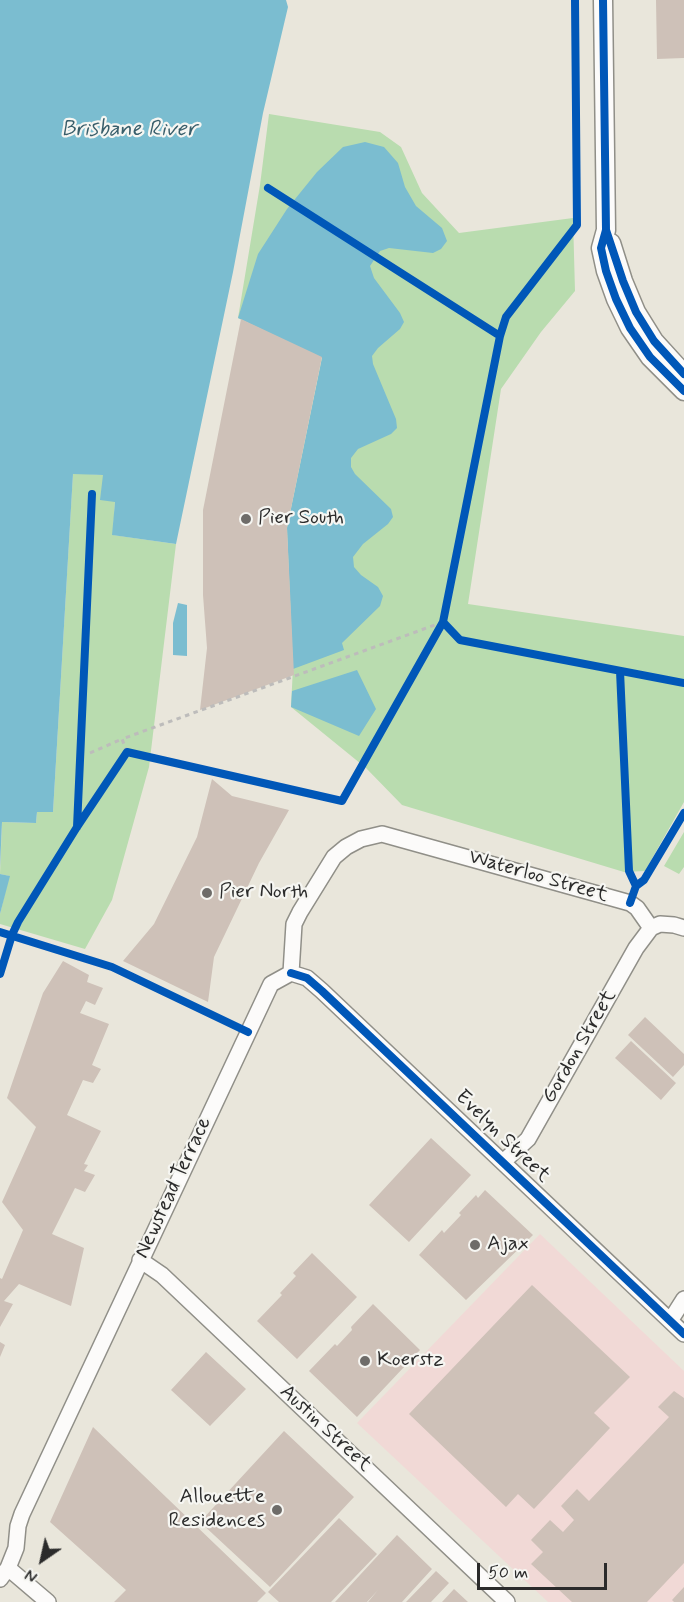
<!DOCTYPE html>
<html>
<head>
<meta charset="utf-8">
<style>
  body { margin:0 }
  #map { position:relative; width:684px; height:1602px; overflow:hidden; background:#e9e6db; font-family:Mynerve,sans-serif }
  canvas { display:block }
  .north { position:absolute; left:12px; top:1530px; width:60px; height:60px; -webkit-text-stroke:4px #f6f6f2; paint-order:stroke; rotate:214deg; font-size:16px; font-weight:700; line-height:24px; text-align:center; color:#2b2b2b }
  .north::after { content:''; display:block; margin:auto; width:21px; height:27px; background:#2b2b2b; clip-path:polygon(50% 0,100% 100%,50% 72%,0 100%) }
  .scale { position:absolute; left:477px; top:1563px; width:130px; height:27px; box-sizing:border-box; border:3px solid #2b2b2b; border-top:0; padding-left:8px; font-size:18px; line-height:21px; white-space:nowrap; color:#2b2b2b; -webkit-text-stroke:4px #f6f6f2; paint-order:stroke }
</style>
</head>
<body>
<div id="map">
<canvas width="684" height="1602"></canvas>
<div class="north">N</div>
<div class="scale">50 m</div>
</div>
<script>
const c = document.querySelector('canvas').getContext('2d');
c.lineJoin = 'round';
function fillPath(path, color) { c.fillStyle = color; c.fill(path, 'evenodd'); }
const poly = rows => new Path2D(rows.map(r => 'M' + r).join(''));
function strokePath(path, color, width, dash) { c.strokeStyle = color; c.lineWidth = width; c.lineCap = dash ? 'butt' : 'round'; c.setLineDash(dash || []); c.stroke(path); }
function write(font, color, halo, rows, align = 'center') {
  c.font = font + ' Mynerve,sans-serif'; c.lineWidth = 4.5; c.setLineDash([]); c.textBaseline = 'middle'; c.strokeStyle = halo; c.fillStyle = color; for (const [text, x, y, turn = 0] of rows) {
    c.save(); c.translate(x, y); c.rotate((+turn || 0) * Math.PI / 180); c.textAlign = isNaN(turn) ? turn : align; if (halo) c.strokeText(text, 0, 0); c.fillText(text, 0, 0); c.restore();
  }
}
const built = poly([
  [540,1234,684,1371,684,1602,548,1602,357,1423]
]);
const green = poly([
  [269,114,380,132,401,147,422,193,459,233,573,218,575,291,541,332,501,389,468,604,684,636,684,802,645,871,624,872,402,805,366,768,291,707,293,667,287,528,322,358,238,318,260,185],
  [73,473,103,475,115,501,113,535,176,544,149,767,112,900,85,949,0,924,0,914,9,876,0,874,2,822,36,823,37,812,53,812],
  [684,832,684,867,679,874,664,866]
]);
const water = poly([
  [0,0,286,0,288,7,263,113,233,272,176,544,112,535,115,502,100,500,103,475,73,474,53,812,37,812,36,823,2,822,0,868],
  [365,142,384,147,398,163,405,187,416,206,442,228,447,241,441,249,433,253,389,248,380,251,370,266,374,278,400,313,404,322,400,329,378,348,372,356,373,364,396,419,397,428,391,434,358,449,351,458,351,467,355,474,391,509,393,517,388,524,363,544,353,557,354,567,361,575,378,587,383,596,380,606,342,643,344,650,293,669,287,528,322,358,238,318,258,254,287,209,317,172,343,147],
  [178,603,187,605,187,656,173,655,173,623],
  [357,670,376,709,359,736,291,707,292,691],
  [0,874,10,876,0,914]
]);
const building = poly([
  [656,0,684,0,684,58,657,59],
  [241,319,322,357,287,528,294,675,200,710,207,648,203,595,203,510],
  [212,779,232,796,289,810,259,863,214,957,208,1002,123,961,154,924,197,837],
  [63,961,89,975,87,982,103,988,95,1005,86,1001,80,1013,109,1024,92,1065,101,1069,93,1083,83,1080,67,1115,101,1131,84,1164,88,1165,84,1171,95,1175,85,1192,75,1188,52,1234,84,1248,71,1306,19,1284,4,1301,13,1304,0,1327,0,1278,2,1279,23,1230,2,1202,36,1127,7,1098,43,993],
  [645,1017,684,1054,684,1065,673,1077,628,1035],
  [631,1041,676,1083,661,1100,615,1058],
  [431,1138,471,1175,409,1242,369,1205],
  [485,1190,533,1235,466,1300,419,1255,442,1230,444,1233,461,1215,459,1213,476,1195,478,1198],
  [312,1253,357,1297,297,1359,257,1321,282,1295,280,1293,296,1276,293,1273],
  [532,1285,630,1377,594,1413,610,1428,534,1509,518,1494,506,1507,409,1414],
  [373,1304,420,1350,357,1417,309,1371,335,1344,337,1346,352,1330,351,1327],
  [0,1342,5,1345,0,1357],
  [206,1352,246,1389,210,1426,171,1390],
  [674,1391,684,1398,684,1563,647,1602,572,1602,531,1564,543,1552,531,1540,550,1520,563,1532,574,1520,561,1506,577,1489,589,1501,669,1417,658,1407],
  [93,1427,266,1593,257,1602,114,1602,126,1590,50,1522],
  [284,1431,354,1497,270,1587,200,1522],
  [339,1518,377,1554,331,1602,279,1602,268,1592],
  [397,1535,432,1569,402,1602,368,1602,378,1590,367,1602,335,1602],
  [436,1571,449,1583,431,1602,406,1602],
  [684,1587,684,1602,674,1602,672,1600],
  [454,1589,468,1602,442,1602]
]);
const path = poly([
  [127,752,122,739,443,622],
  [90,753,122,739]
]);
const minor = poly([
  [651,928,660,924,674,925,684,928],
  [291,973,307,978,322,991,684,1334],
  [291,973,294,924,300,912,334,857,346,847,361,839,382,834,630,903,637,908,651,928],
  [503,1162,528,1139,636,948,651,928],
  [140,1260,162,1275,507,1602],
  [670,1321,684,1299],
  [8,1568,48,1602],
  [0,1579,8,1568,16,1548,18,1526,22,1514,271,984,291,973]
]);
const tertiary = poly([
  [603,0,606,230,601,248,606,271,616,299,630,328,650,357,684,391],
  [611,243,623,281,636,312,654,341,684,374]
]);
const cycleway = poly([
  [603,0,606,230,601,248,606,271,616,299,630,328,650,357,684,391],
  [268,188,500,336],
  [606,230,623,281,636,312,654,341,684,374],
  [443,622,460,640,684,683],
  [620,671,629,871,636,886,630,903],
  [77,827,92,494],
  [636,886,644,880,684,813],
  [0,932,112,967,248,1032],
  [291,973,307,978,322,991,684,1334],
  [0,974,12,935,18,922,77,827,127,752,342,801,443,622,500,336,506,317,577,225,575,0]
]);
const markers = [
  [246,519,6,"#6e6c69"],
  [207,893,6,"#6e6c69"],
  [475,1245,6,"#6e6c69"],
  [365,1361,6,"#6e6c69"],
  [277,1510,6,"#6e6c69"]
];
const poiNames = [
  ["Pier South",258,519],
  ["Pier North",219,893],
  ["Ajax",487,1245],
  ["Koerstz",377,1361],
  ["Allouette",265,1498,"right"],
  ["Residences",265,1522,"right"]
];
const streetNames = [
  ["Waterloo Street",538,877,16],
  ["Gordon Street",580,1047,-60],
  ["Evelyn Street",502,1137,44],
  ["Newstead Terrace",174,1188,-65],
  ["Austin Street",325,1429,43]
];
const waterNames = [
  ["Brisbane River",129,130]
];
fillPath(built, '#f1d9d6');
fillPath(green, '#b9dcaf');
fillPath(water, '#7bbdd0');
fillPath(building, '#cec1b8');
strokePath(minor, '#908f88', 18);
strokePath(tertiary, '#908f88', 21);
strokePath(path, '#bdbcbb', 3, [4.5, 4.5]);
strokePath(minor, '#fcfbfa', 15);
strokePath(tertiary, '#fcfbfa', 18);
strokePath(cycleway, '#0057b8', 8);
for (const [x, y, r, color] of markers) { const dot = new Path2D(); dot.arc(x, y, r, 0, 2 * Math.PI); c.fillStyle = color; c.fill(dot); strokePath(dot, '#f6f6f2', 2); }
write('21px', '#2b2b2b', '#f6f6f2', poiNames, 'left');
write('21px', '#2b2b2b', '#f6f6f2', streetNames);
write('italic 22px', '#385e6b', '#f6f6f2', waterNames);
</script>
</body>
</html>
